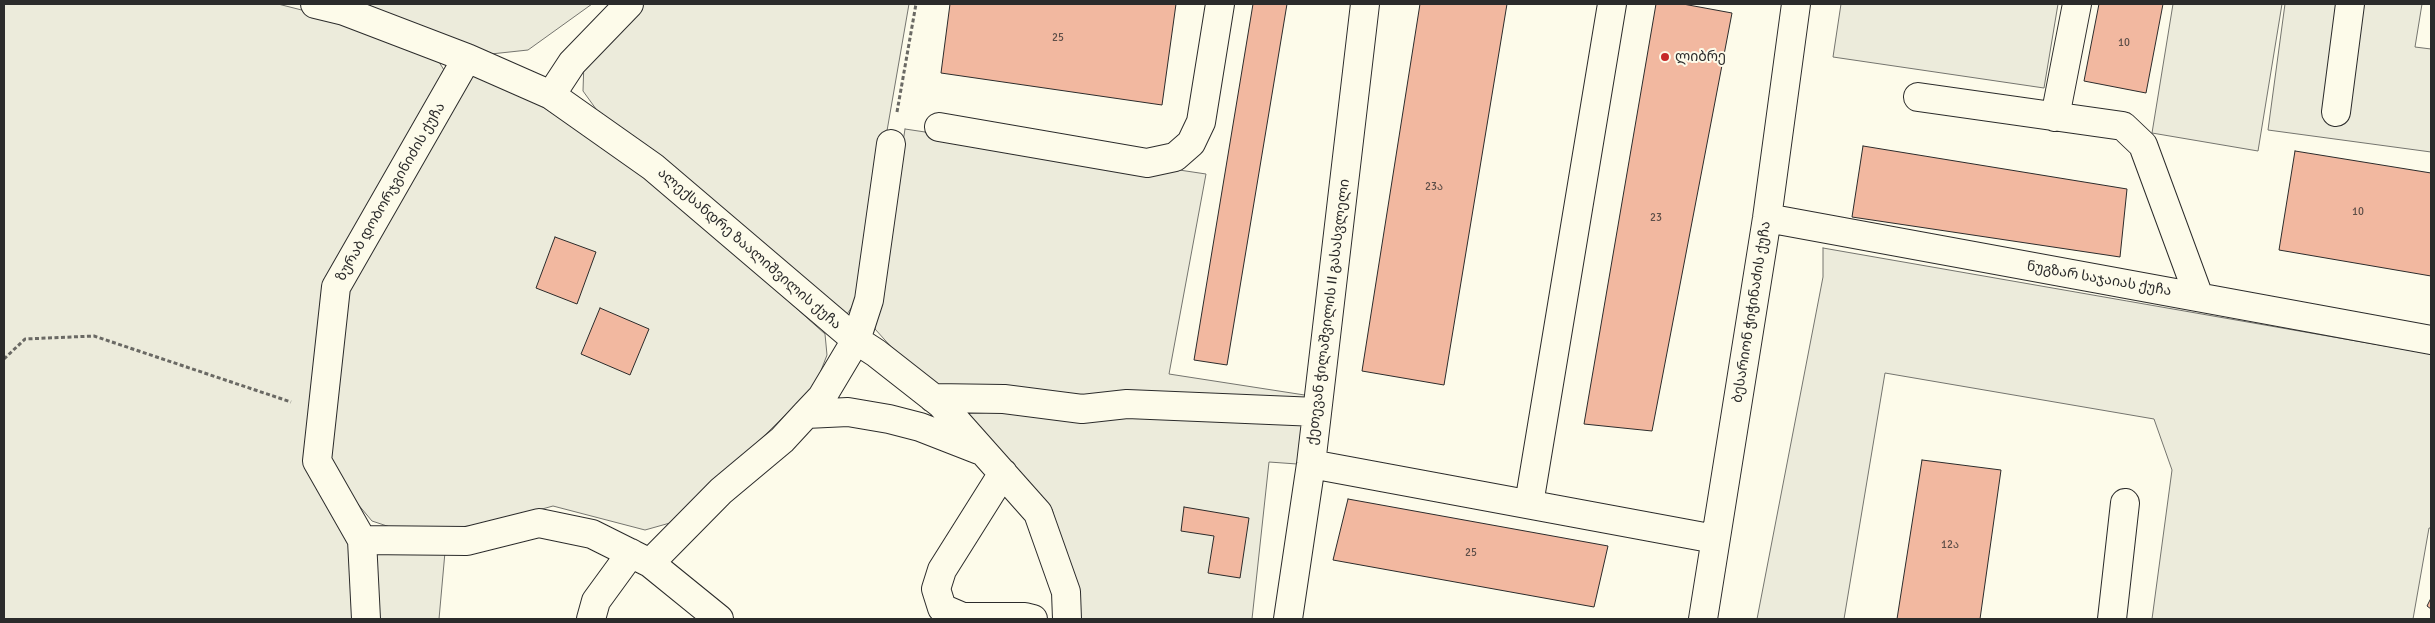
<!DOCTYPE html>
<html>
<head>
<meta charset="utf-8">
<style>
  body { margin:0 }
  #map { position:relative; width:2435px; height:623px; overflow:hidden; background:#fdfbea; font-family:Signika,sans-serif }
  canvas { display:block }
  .frame { position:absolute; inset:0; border:5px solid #2b2b2b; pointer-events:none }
</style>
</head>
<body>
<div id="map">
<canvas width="2435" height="623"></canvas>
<div class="frame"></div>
</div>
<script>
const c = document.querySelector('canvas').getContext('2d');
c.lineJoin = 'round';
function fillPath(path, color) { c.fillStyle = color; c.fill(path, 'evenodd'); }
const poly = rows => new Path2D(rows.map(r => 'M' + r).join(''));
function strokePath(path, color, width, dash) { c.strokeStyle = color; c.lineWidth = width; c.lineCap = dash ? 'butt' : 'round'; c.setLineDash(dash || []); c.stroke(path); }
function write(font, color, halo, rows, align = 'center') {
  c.font = font + ' Signika,"Noto Sans Georgian",sans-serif'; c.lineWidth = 4; c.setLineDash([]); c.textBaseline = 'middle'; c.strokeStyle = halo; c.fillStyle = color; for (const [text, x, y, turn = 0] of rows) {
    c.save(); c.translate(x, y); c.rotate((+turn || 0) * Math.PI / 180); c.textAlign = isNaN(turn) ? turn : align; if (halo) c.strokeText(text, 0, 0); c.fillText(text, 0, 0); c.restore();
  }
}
const green = poly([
  [4,4,278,4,349,22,439,62,444,70,443,81,323,287,305,456,353,548,356,619,4,619,4,4],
  [365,4,592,4,528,50,491,54,365,4],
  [641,4,909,4,858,298,845,317,609,127,583,91,584,60,641,4],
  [1841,4,2058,4,2044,88,1833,57,1841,4],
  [2173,4,2282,4,2258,151,2152,133,2173,4],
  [2285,4,2422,4,2415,47,2431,49,2431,152,2268,130,2285,4],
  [470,74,537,103,658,184,825,334,827,355,815,386,677,521,645,530,553,506,484,525,402,531,372,521,346,490,326,457,343,294,470,74],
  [905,129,1206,174,1169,374,1311,396,1297,464,1269,462,1252,619,1072,619,1069,572,1052,509,903,360,875,329,905,129],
  [1823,248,2431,354,2431,528,2429,528,2413,619,2152,619,2172,470,2154,419,1885,373,1844,619,1757,619,1823,277,1823,248],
  [380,548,445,552,439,619,374,619,371,558,380,548]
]);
const building = poly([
  [950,4,1176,4,1162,105,941,73,950,4],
  [1253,4,1287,4,1227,365,1194,360,1253,4],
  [1420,4,1507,4,1444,385,1362,371,1420,4],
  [1656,4,1683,4,1732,13,1652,431,1584,424,1656,4],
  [2099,4,2163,4,2146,93,2084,81,2099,4],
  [1863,146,2127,189,2120,257,1852,217,1863,146],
  [2295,151,2431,173,2431,276,2279,250,2295,151],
  [555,237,596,252,577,304,536,288,555,237],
  [600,308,649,329,630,375,581,354,600,308],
  [1922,460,2001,470,1980,619,1897,619,1922,460],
  [1348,499,1608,546,1594,607,1333,560,1348,499],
  [1184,507,1249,518,1240,578,1208,573,1214,536,1181,531,1184,507],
  [2431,598,2431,609,2427,606,2431,598]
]);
const path = poly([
  [897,112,916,4],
  [4,359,25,339,94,336,291,402]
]);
const minor = poly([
  [315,4,344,11,467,58,551,95,653,167,856,340,876,353,941,404,1038,513,1066,592,1067,619],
  [551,95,572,63,629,4],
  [1918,97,2123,126,2143,145,2199,297],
  [2336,112,2350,4],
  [2055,117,2077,4],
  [939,127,1147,163,1175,157,1191,143,1201,122,1220,4],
  [1767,218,2431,340],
  [933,398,1004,399,1082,409,1127,404,1317,412],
  [806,414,848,412,889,419,920,427,979,450],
  [1311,464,1715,539],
  [1003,473,942,570,936,589,942,608,963,617,1025,617,1033,619],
  [1529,504,1612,4],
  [362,540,467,541,539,523,592,534,650,563,719,619],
  [650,563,721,491,782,440,806,414,822,397,856,340,869,300,891,144],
  [366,619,362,540,317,461,336,287,467,58],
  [591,619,596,601,631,553],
  [1288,619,1311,464,1365,4],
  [1703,619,1767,218,1796,4],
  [2112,619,2125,503]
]);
const markers = [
  [1665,57,5,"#c62828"]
];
const numberNames = [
  ["25",1058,38],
  ["10",2124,43],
  ["23ა",1434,187],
  ["10",2358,212],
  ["23",1656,218],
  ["12ა",1950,545],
  ["25",1471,553]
];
const poiNames = [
  ["ლიბრე",1675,57]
];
const streetNames = [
  ["ზურაბ დობორჯგინიძის ქუჩა",391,192,-60],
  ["ალექსანდრე ზაალიშვილის ქუჩა",749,249,41],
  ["ნუგზარ საჯაიას ქუჩა",2099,279,10],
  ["ქეთევან ჭილაშვილის II გასასვლელი",1329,312,-83],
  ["ბესარიონ ჭიჭინაძის ქუჩა",1752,312,-81]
];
fillPath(green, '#ecebdb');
strokePath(green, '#74746e', 1);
fillPath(building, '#f2b8a0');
strokePath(building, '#2b2b2b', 1);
strokePath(minor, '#2b2b2b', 30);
strokePath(path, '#6a6964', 3, [4, 2.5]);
strokePath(minor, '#fdfbea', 28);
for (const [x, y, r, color] of markers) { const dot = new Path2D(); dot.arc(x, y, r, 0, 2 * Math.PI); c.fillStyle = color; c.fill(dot); strokePath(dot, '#fdfbea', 2); }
write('11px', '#5d4e48', null, numberNames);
write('14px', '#2b2b2b', '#fdfbea', poiNames, 'left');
write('14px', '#2b2b2b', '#fdfbea', streetNames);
</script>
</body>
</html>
